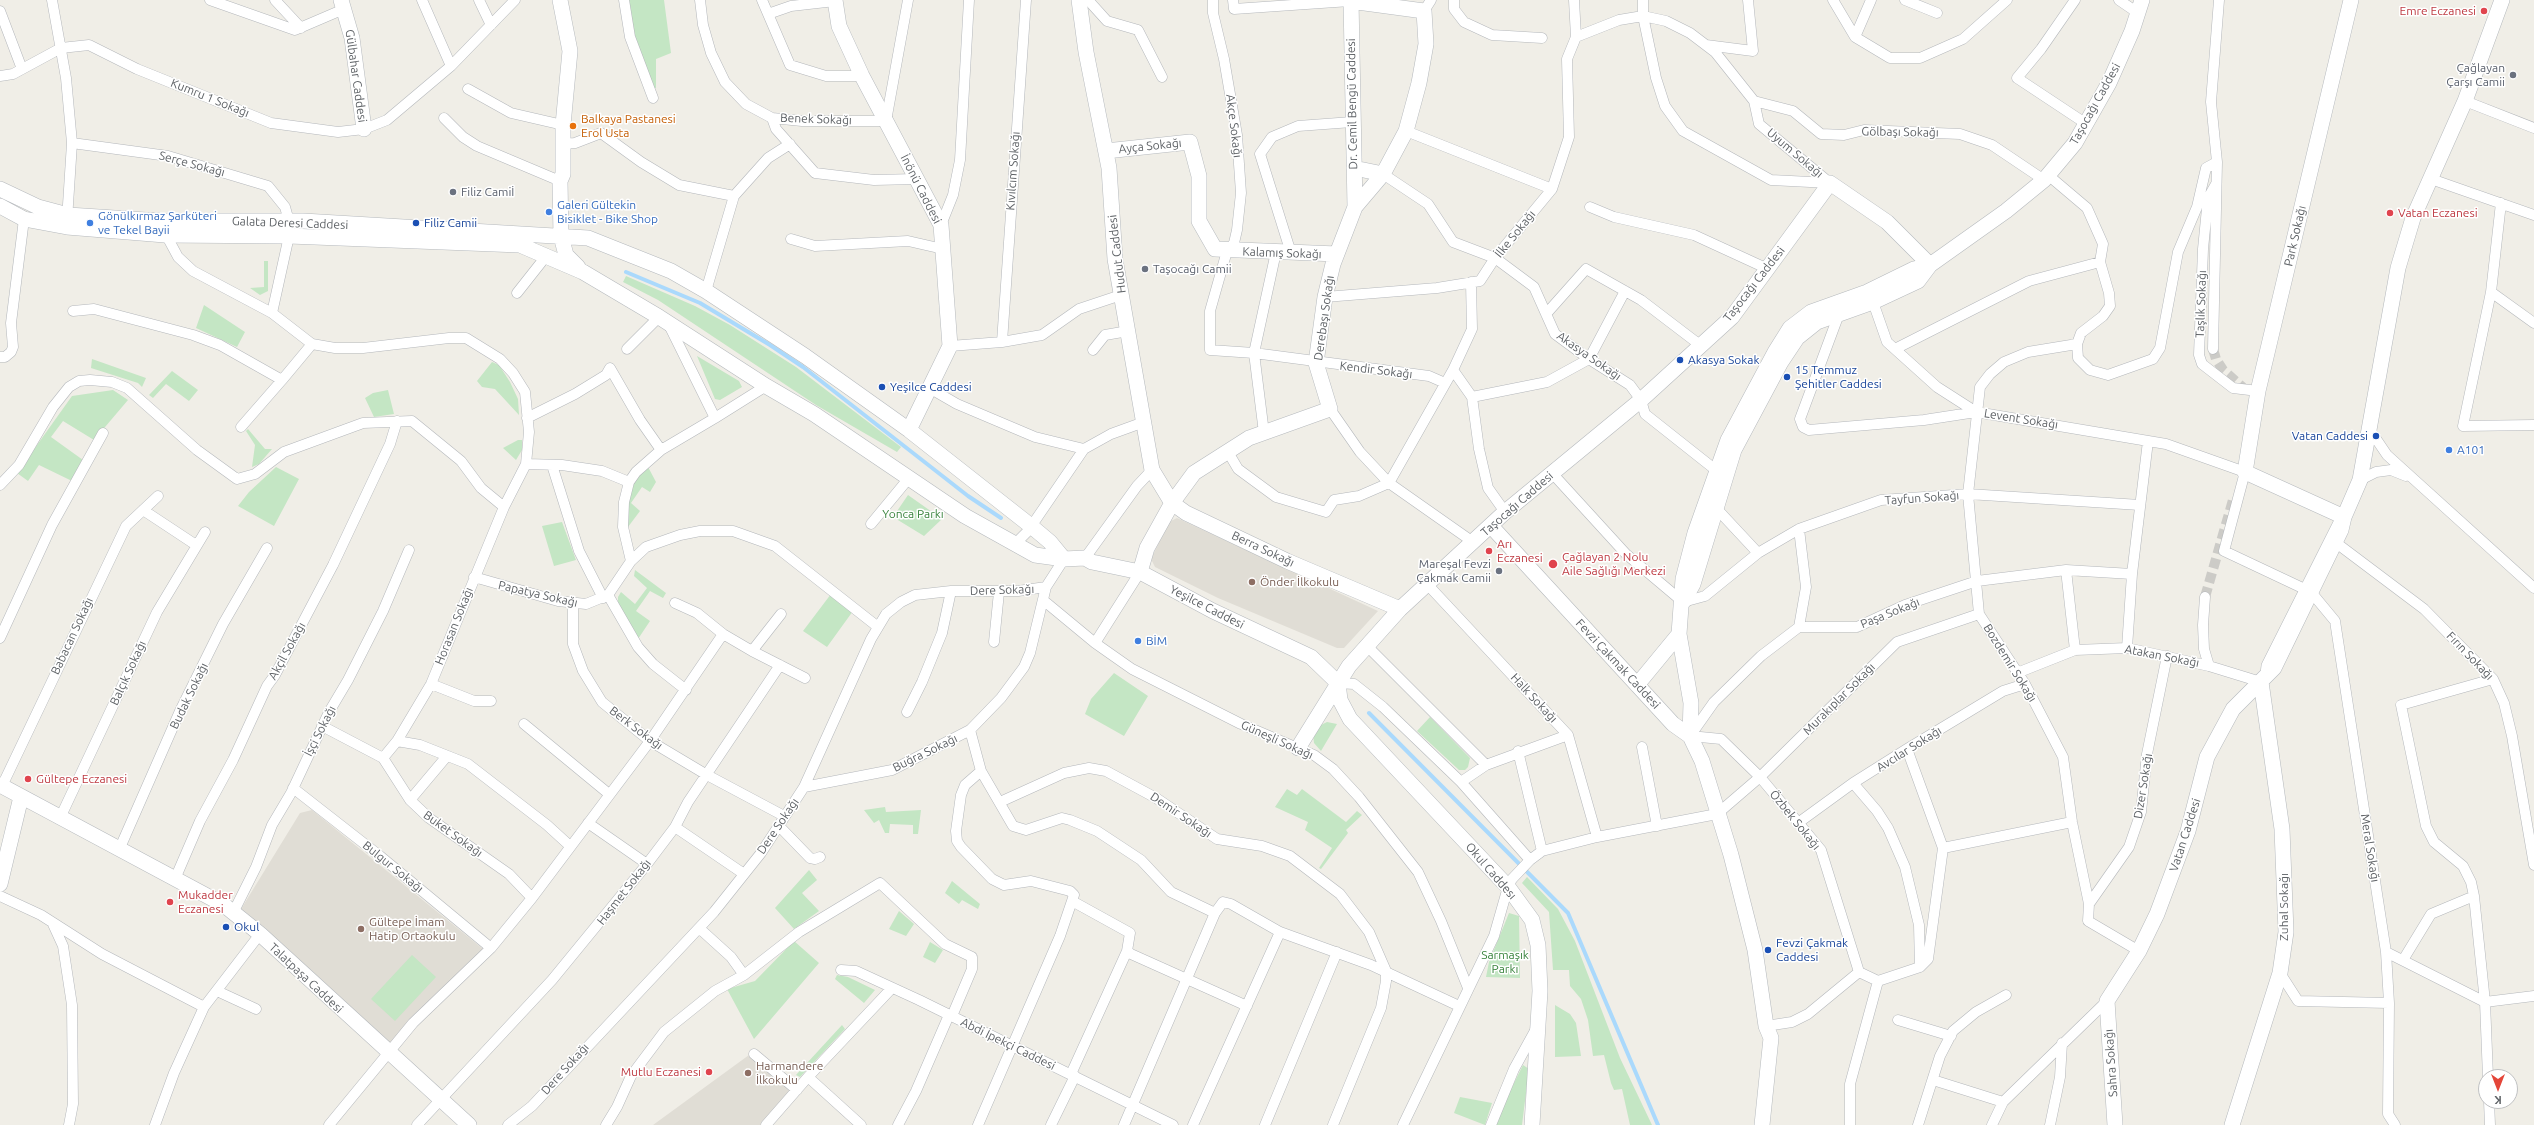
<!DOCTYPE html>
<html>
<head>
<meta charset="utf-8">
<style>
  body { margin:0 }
  #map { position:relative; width:2534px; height:1125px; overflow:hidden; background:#f0eee7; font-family:Ubuntu,sans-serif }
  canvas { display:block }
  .north { position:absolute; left:2478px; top:1069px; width:40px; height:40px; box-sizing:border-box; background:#fff; border:1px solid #bfc0c2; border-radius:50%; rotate:180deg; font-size:11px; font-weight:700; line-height:16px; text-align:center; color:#5e6266 }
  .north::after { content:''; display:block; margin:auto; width:14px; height:18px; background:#e44639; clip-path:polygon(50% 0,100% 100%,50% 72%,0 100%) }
</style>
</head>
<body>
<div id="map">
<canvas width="2534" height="1125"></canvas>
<div class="north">K</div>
</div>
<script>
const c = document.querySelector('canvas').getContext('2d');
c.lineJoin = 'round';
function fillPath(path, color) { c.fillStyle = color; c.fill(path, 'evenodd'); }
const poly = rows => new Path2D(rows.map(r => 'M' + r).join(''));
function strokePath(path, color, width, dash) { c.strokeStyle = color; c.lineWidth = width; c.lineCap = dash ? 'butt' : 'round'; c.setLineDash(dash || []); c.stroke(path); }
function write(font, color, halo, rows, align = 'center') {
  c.font = font + ' Ubuntu,sans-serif'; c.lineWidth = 3; c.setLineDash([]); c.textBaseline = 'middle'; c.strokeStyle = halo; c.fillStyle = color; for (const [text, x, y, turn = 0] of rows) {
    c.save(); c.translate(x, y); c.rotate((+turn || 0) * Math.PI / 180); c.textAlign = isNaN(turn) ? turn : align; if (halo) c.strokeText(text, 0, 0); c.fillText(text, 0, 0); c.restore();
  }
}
const education = poly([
  [1177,518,1378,611,1344,648,1337,648,1218,598,1155,567,1151,559,1169,522],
  [312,810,483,949,390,1046,241,909,300,813],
  [749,1055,791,1090,760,1125,653,1125]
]);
const green = poly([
  [627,0,664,0,671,53,656,59,656,88,652,88,633,35],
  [264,261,268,261,268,291,260,295,250,288,264,287],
  [626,276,695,306,730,325,796,367,901,447,897,452,816,405,658,300,623,282],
  [204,305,245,332,237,347,196,328],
  [697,356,739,381,742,387,720,400,715,399],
  [92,359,146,378,142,387,138,383,91,368],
  [492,362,499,365,510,382,518,399,519,415,495,389,482,387,477,381],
  [172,371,198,390,189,401,166,384,153,398,149,395],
  [113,390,128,400,94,440,63,421,51,437,83,460,72,481,39,465,28,481,17,473,72,396],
  [388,390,394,414,374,417,365,398,373,393],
  [248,429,265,449,272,449,259,464,252,467,255,445,246,431],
  [518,440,522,440,522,450,516,460,503,448],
  [647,465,656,482,650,492,642,487,631,503,640,511,628,527,627,503,632,483],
  [276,467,299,479,274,526,238,506,249,492],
  [908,495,942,519,924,536,893,517],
  [562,522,576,560,554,566,542,526],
  [635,570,666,593,663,598,650,591,636,611,650,621,638,639,618,605,618,597,621,592,635,604,647,588,634,576],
  [831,594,853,611,827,647,803,631],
  [1114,673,1148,696,1124,736,1085,714,1091,699],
  [1430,717,1470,758,1468,767,1465,770,1459,770,1417,731],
  [1327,722,1337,724,1321,751,1314,743,1313,734,1317,727],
  [1287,789,1297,795,1302,789,1346,822,1357,811,1362,815,1346,830,1348,833,1321,869,1319,868,1332,848,1305,830,1308,822,1275,807],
  [885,807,886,812,921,810,918,834,913,834,913,825,890,824,889,833,885,833,879,820,874,823,864,810],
  [809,870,817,880,802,893,819,911,794,929,775,908],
  [1527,877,1558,909,1575,941,1620,1058,1652,1125,1630,1125,1622,1089,1614,1090,1611,1083,1604,1055,1593,1056,1588,1020,1581,999,1570,986,1569,970,1553,970,1549,912,1522,883],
  [952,881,980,904,978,909,962,900,959,904,945,893],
  [899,911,914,924,906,936,889,929],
  [1509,913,1519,916,1520,978,1486,977,1489,962],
  [794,941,819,963,754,1039,727,989,755,981],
  [930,942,943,950,935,963,923,957],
  [412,955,436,977,395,1021,371,999],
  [837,975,848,977,875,990,864,1003,835,979],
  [1555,1005,1570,1014,1576,1023,1581,1056,1555,1057],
  [842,1025,845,1029,800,1077,796,1075],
  [1523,1065,1529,1069,1522,1125,1493,1125],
  [1460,1097,1492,1103,1485,1125,1454,1113]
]);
const stream = poly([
  [626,272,700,303,770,345,803,367,968,496,1001,518],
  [1369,713,1568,913,1658,1125]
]);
const streetTunnel = poly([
  [2213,349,2216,359,2223,370,2248,392],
  [2205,597,2233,500]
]);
const street = poly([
  [52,0,66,78,72,143,67,220],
  [210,0,295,30,344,9],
  [275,0,301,28],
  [422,0,451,66],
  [479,0,491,25],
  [624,0,630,37,653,98],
  [700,0,703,25,711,53,725,82,746,104,772,118,802,121,886,121,908,0],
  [762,0,790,65,826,76,862,76],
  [1088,0,1107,21,1138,30,1162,77],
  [1213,0,1213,13,1224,59,1237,135,1241,193,1237,230,1234,243,1227,251,1210,311,1210,350,1254,353,1429,376,1445,383],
  [1233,0,1234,9,1350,1],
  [1454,0,1454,9,1464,22,1492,35,1542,38],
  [1643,0,1643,16,1656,78,1665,106,1683,131,1771,180,1830,183],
  [1833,0,1855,37,1890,58,1920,58,1963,39,2007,0],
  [1905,0,1937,13],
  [2075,0,2041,49,2017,78,2085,123],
  [2119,0,2138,13],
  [0,11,22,69],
  [1424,11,1431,0],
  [768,14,791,6,835,1],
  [1576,37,1619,20,1643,16,1666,21,1690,33,1715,52,1754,101,1759,124,1830,183],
  [1855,37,1871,0],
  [1706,45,1753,51,1748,0],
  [0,76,13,74,61,48,89,45,137,69,271,123,338,132,364,129,387,120,451,66,515,0],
  [468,89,511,113,563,125],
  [1754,101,1793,111,1821,134,1844,135,1864,130,1960,134,1992,145,2044,180],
  [2465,101,2534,128],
  [444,118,463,137,477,146,560,181],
  [772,118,776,129,815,173,874,180,916,179],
  [1406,131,1552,189],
  [72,143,168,156,268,186,285,207,289,221,289,236,272,313],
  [563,144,575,143,601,133,641,162,679,185,734,196],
  [1383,174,1428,204,1453,242,1495,258,1534,287,1555,334,1589,359,1630,385,1641,400,1645,414,1717,471],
  [2048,175,2087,208,2103,244,2100,262,2109,293,2110,306,2103,316,2081,333,2077,344,2078,358,2090,370,2108,375,2153,359,2160,348,2178,252,2197,207,2206,168,2217,162],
  [2431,179,2534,215],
  [2216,184,2208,198,2203,249,2199,355,2202,364,2233,388,2258,391],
  [2501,203,2491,292,2463,426,2534,425],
  [1590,207,1614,217,1694,235,1768,269],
  [941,225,953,195,960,160,969,0],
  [164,231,178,257,193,271,272,313,312,344,335,348,363,348,449,338,466,338,500,359,513,373,525,392,529,432,526,464,504,507,431,684,397,741],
  [791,239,815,246,908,241,943,249],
  [1291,253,1260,154,1272,137,1298,126,1352,122],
  [706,291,734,196,768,158,790,144],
  [2491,292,2534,323],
  [517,293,547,255],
  [1325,297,1437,288,1480,281,1495,258,1552,189,1569,137,1567,59,1576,37,1574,0],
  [1873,302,1887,342,1937,387,1976,412],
  [73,311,94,309,193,335,220,345,282,380,312,344],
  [1546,314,1586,269,1641,300,1700,345],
  [1839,314,1800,419,1803,427,1809,430,1924,420,1976,412,2166,444,2245,472,2224,551,2311,592,2335,621,2386,952,2389,1003,2388,1114,2395,1125],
  [669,325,715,418,766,386],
  [1002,342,1026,0],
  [2077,344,2028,352,2004,362,1990,374,1980,387,1968,494,1979,614,2025,684,2063,757,2072,822,2089,904,2088,921,2139,951],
  [950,346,1002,342,1042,335,1079,309,1121,295],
  [627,349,659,317],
  [1895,349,2029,281,2100,262],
  [2213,349,2217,162,2211,102,2219,0],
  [1093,350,1105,335,1128,331],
  [0,357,5,357,11,352,13,347,11,323,24,219],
  [1453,370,1472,397,1479,449,1488,488,1505,512],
  [931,389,957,404,1035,437,1084,449],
  [1472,397,1547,382,1589,359,1625,291],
  [1330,409,1360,452,1389,483,1473,542],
  [527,418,575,394,606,375,610,368,640,420,661,450],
  [241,427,282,380],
  [2368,427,2387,455,2534,588],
  [1264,433,1254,353,1276,252],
  [1228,452,1238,469,1276,497,1326,512,1334,500,1359,496,1389,483],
  [526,464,562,465,602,471,629,482],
  [552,465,579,551,603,598],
  [1552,473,1626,554,1683,602,1705,596,1758,553,1799,529,1881,500,1968,494,2140,505],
  [2360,480,2376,472,2391,470,2406,476],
  [1389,483,1453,370,1472,329,1471,282],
  [0,485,19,465,53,407,69,387,79,381,90,380,112,382,127,388,197,450,237,479,255,474,284,452,363,423,412,421,461,461,481,488,504,507],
  [1716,508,1758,553],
  [143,510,196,545],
  [871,524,909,478],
  [1799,529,1806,587,1799,627],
  [2335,542,2424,609,2493,679,2504,703,2512,736,2534,865],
  [1016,543,1028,531,1084,449,1111,434,1144,422],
  [1085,558,1137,486,1152,470],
  [631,561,623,527,624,502,629,482,636,472,661,450,715,418],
  [2066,570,2075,650],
  [474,577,558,601,586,604,608,595,631,561,646,547,680,535,700,531,733,531,775,546,878,627],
  [1427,584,1568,735,1597,837],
  [608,595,638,647,653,664,686,690],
  [2205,597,2203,625,2204,649,2209,666],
  [1043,600,1095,643,1132,669,1241,724,1314,755,1333,769,1359,797,1418,872,1441,921,1468,988],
  [573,603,573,644,583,671,602,702,650,741,707,775,784,816],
  [675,603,697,613,723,634],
  [0,638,52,525,103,433],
  [994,642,999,592],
  [1095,643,1140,572],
  [1367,646,1486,765],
  [2127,648,2132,574,2148,441],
  [752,651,805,678],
  [2017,673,2075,650,2127,648,2209,666,2261,682],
  [1338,683,1354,684,1383,707,1461,782,1530,860],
  [431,684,474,701,491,701],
  [907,712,922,682,942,633,951,591],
  [524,724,609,794],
  [322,726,383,758,410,800,429,818,509,874,532,898],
  [970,730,1001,698,1024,667,1030,653,1046,587,1064,559],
  [1642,747,1657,826],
  [1907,749,1943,848,2072,822],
  [1518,751,1542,851],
  [383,758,397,741,420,745,468,764,547,825,570,846],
  [1461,782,1486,765,1568,735],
  [1853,783,1877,811,1888,828,1905,867,1919,925,1920,967],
  [2,786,126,526,158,496],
  [804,787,892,770,970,730,981,771,1013,826,1026,830,1062,818,1070,820,1097,831,1141,860,1171,892,1215,913],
  [293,788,380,856,491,948],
  [410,800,447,756],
  [1000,802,1064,773,1089,768,1106,771,1156,798,1217,839,1262,846,1290,856,1340,894,1369,932,1386,971,1386,981,1381,1008,1333,1125],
  [60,818,157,612,205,532],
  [588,823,647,864],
  [1798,823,1853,783,1907,749,2003,691,2025,684],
  [779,826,810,858,815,859,820,857],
  [675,827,744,874],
  [119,850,180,711,223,624,267,548],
  [175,879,200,821,233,760,267,686,275,675,333,565,390,444,397,421],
  [0,896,41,915,102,954,204,1007],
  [2474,896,2471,882,2463,866,2434,842,2426,826,2401,705,2493,679],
  [1072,901,1130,933,1127,951,1131,954,1247,1006],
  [2089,904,2129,847,2141,812,2147,754,2167,656],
  [233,913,256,867,272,825,291,793,329,712,348,680,383,611,409,550],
  [52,922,63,946,72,1005,73,1104,69,1125],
  [699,928,731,957,744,975],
  [2386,952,2485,1002,2534,996],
  [2403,960,2431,914,2474,896,2485,1002,2488,1077],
  [841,970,856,971,919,1000,1173,1125],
  [2280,973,2298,1001,2389,1003],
  [1878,981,1859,972,1821,850,1760,777,1721,739,1690,736,1714,702,1761,656,1799,627,1857,627,1905,605,1977,581,2066,570,2132,574],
  [1878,981,1920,967,1928,959,1943,848],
  [217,991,256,1009],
  [1898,1020,1951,1036],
  [1766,1026,1792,1022,1808,1014,1859,972],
  [754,1054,797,1090],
  [1071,1074,1127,951],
  [1933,1080,2003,1102],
  [2489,1101,2490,1125],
  [155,1125,174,1073,204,1007,260,934],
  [329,1125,413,1023,491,948,532,898,650,741,723,634,752,651,781,614],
  [417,1125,552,980,647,864,675,827,688,802,780,665],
  [508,1125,532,1106,714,912,761,853,804,787,871,639,886,614,901,602,915,595,951,591,1018,591,1046,587],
  [606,1125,617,1107,631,1076,664,1032,715,991,744,975,799,932,880,883,945,944,972,957,972,969,952,1016],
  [766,1125,808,1077],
  [861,1125,808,1077,892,988],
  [898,1125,916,1091,949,1015],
  [978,1125,1060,936,1074,895,1070,891,1031,881,1004,885,992,879,961,847,957,841,956,831,961,795,965,785,981,771],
  [1051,1125,1075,1076],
  [1124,1125,1215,913,1223,902,1231,904,1280,932,1371,965,1459,1006],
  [1193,1125,1280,932],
  [1265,1125,1337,952],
  [1403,1125,1494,936,1508,887,1512,879,1530,860,1542,851,1597,837,1717,814,1760,777,1897,642,1979,614],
  [1491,1125,1514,1069,1536,1029],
  [1850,1125,1850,1084,1878,981],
  [1918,1125,1940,1056,1953,1031,1976,1012,2006,995],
  [1992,1125,2003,1102,2107,1001],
  [2050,1125,2060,1077,2062,1043]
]);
const secondary = poly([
  [341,0,352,38,364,129],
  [560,0,570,51,563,125,563,174,560,181,561,236,566,255,578,267],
  [835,0,839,26,862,76,941,225,950,346,909,430],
  [1079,0,1086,52,1109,168,1115,259,1152,470,1172,503,1186,513,1287,561,1400,609],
  [1351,0,1355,207],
  [1106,151,1190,142,1199,176,1199,221,1215,249,1337,254],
  [1354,168,1383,174],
  [0,189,38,207,68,215,161,221,303,221,588,238,671,271,706,291,805,356,909,430,1031,526,1050,542,1064,559],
  [0,206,24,219,67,227,165,235,289,236,520,245,583,272,659,317,766,386,814,414,965,516,1035,555,1064,559,1085,558,1092,562,1140,572,1213,611,1311,657,1338,683],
  [2344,517,2341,530,2274,668,2268,674,2269,666,2344,517,2360,480,2398,268,2413,218,2465,101,2502,0],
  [2344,517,2245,472,2258,391,2351,0],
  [1491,526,1673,724,1690,736,1702,761,1731,855,1755,950,1766,1026,1771,1038,1762,1125],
  [1140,572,1147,548,1172,503,1194,473,1249,438,1330,409,1316,363,1325,297,1333,264,1355,207,1383,174,1406,131,1419,83,1426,44,1424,11,1350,1],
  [1683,602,1693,584,1734,450,1781,362,1797,338,1817,322,1873,302,1918,281,1930,265,2006,211,2044,180,2075,143,2109,83,2132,31,2142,0],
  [1338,683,1340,700,1350,719,1508,887,1532,920,1538,945,1540,991,1532,1125],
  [1637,685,1679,634],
  [1690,736,1691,703,1679,634,1683,579,1695,533,1728,440,1775,352,1790,328,1811,312,1867,292,1914,269,1930,265],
  [1298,748,1349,666,1400,609,1505,512,1641,400,1732,317,1830,183,1887,222,1930,265],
  [0,785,224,905,260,934,469,1125],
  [0,884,21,797],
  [2115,1125,2107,1001,2139,951,2157,914,2188,831,2207,757,2233,709,2268,674],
  [2232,1125,2280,973,2286,932,2282,829,2261,682]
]);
const markers = [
  [2484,11,4,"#e0444e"],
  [2513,75,4,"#6b7280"],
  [573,126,4,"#e8710a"],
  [453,192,4,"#6b7280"],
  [549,212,4,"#3f7fe0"],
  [2390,213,4,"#e0444e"],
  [90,223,4,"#3f7fe0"],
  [416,223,4,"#1a4fb4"],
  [1145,269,4,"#6b7280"],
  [1680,360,4,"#1a4fb4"],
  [1787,377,4,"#1a4fb4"],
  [882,387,4,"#1a4fb4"],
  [2376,436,4,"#1a4fb4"],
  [2449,450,4,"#3f7fe0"],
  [1489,551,4,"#e0444e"],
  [1553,564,5,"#e0444e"],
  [1499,571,4,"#6b7280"],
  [1252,582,4,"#8d6e63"],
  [1138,641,4,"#3f7fe0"],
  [28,779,4,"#e0444e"],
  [170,902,4,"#e0444e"],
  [226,927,4,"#1a4fb4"],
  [361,929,4,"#8d6e63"],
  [1768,950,4,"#1a4fb4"],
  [709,1072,4,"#e0444e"],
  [748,1073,4,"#8d6e63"]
];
const healthNames = [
  ["Emre Eczanesi",2476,11,"right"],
  ["Vatan Eczanesi",2398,213],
  ["Arı",1497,544],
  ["Eczanesi",1497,558],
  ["Çağlayan 2 Nolu",1562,557],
  ["Aile Sağlığı Merkezi",1562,571],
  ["Gültepe Eczanesi",36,779],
  ["Mukadder",178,895],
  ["Eczanesi",178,909],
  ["Mutlu Eczanesi",701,1072,"right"]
];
const worshipNames = [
  ["Çağlayan",2505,68],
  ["Çarşı Camii",2505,82],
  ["Filiz Camiİ",461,192,"left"],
  ["Taşocağı Camii",1153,269,"left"],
  ["Mareşal Fevzi",1491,564],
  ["Çakmak Camii",1491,578]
];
const streetNames = [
  ["Gülbahar Caddesi",356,76,82],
  ["Kumru 1 Sokağı",210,98,22],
  ["Dr. Cemil Bengü Caddesi",1352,104,-91],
  ["Taşocağı Caddesi",2095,104,-61],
  ["Benek Sokağı",816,119,2],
  ["Akçe Sokağı",1234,126,83],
  ["Gölbaşı Sokağı",1900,132,1],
  ["Ayça Sokağı",1150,146,-6],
  ["Uyum Sokağı",1795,153,40],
  ["Serçe Sokağı",192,164,15],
  ["Kıvılcım Sokağı",1013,171,-86],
  ["İnönü Caddesi",921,189,63],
  ["Galata Deresi Caddesi",290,223,2],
  ["İlke Sokağı",1515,234,-51],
  ["Park Sokağı",2295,236,-77],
  ["Kalamış Sokağı",1282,253,2],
  ["Hudut Caddesi",1117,254,-97],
  ["Taşocağı Caddesi",1754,284,-52],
  ["Taşlık Sokağı",2201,304,-88],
  ["Derebaşı Sokağı",1324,318,-82],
  ["Akasya Sokağı",1589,356,35],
  ["Kendir Sokağı",1376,370,7],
  ["Levent Sokağı",2021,419,9],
  ["Tayfun Sokağı",1922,498,-4],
  ["Taşocağı Caddesi",1517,504,-41],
  ["Berra Sokağı",1263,549,25],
  ["Dere Sokağı",1002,590,-2],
  ["Papatya Sokağı",538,594,13],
  ["Yeşilce Caddesi",1207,607,27],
  ["Paşa Sokağı",1890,613,-22],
  ["Horasan Sokağı",454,626,-68],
  ["Babacan Sokağı",72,636,-65],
  ["Akçil Sokağı",287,651,-61],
  ["Atakan Sokağı",2162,656,11],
  ["Fırın Sokağı",2470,656,46],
  ["Bozdemir Sokağı",2010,663,58],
  ["Fevzi Çakmak Caddesi",1618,664,47],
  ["Balçık Sokağı",128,673,-65],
  ["Budak Sokağı",189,696,-64],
  ["Halk Sokağı",1534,698,47],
  ["Murakıplar Sokağı",1839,699,-45],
  ["Berk Sokağı",636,728,37],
  ["İşçi Sokağı",320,731,-63],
  ["Güneşli Sokağı",1277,740,24],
  ["Avcılar Sokağı",1909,749,-32],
  ["Buğra Sokağı",925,753,-26],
  ["Dizer Sokağı",2143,786,-81],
  ["Demir Sokağı",1181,815,34],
  ["Özbek Sokağı",1795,820,51],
  ["Dere Sokağı",778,826,-56],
  ["Buket Sokağı",453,834,36],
  ["Vatan Caddesi",2185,835,-72],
  ["Meral Sokağı",2370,848,81],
  ["Bulgur Sokağı",393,867,39],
  ["Okul Caddesı",1491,871,49],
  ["Haşmet Sokağı",624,892,-52],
  ["Zuhal Sokağı",2284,907,-90],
  ["Talatpaşa Caddesi",306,978,43],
  ["Abdi İpekçi Caddesi",1008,1044,26],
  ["Sahra Sokağı",2111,1063,-94],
  ["Dere Sokağı",565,1069,-48]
];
const foodNames = [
  ["Balkaya Pastanesi",581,119],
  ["Erol Usta",581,133]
];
const shopNames = [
  ["Galeri Gültekin",557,205],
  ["Bisiklet - Bike Shop",557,219],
  ["Gönülkırmaz Şarküteri",98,216],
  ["ve Tekel Bayii",98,230],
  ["A101",2457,450],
  ["BİM",1146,641]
];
const transitNames = [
  ["Filiz Camii",424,223],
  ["Akasya Sokak",1688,360],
  ["15 Temmuz",1795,370],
  ["Şehitler Caddesi",1795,384],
  ["Yeşilce Caddesi",890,387],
  ["Vatan Caddesi",2368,436,"right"],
  ["Okul",234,927],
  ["Fevzi Çakmak",1776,943],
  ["Caddesi",1776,957]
];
const parkNames = [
  ["Yonca Parkı",913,514],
  ["Sarmaşık",1505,955],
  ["Parkı",1505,969]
];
const educationNames = [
  ["Önder İlkokulu",1260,582],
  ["Gültepe İmam",369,922],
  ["Hatip Ortaokulu",369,936],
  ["Harmandere",756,1066],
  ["İlkokulu",756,1080]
];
fillPath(education, '#e0ddd5');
fillPath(green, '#c4e6c4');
strokePath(stream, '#aad9fc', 4);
strokePath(streetTunnel, '#cccbc7', 10, [10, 5]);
strokePath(street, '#b4b7bb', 11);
strokePath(secondary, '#b5b9bd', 16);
strokePath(street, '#fff', 10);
strokePath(secondary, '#fff', 15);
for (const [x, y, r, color] of markers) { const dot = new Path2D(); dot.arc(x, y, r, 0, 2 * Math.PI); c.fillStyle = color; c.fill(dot); strokePath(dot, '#fff', 1.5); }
write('12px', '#be3a42', '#fff', healthNames, 'left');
write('12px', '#5b616d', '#fff', worshipNames, 'right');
write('12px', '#5e6266', '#fff', streetNames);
write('12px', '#c56008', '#fff', foodNames, 'left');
write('12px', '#366cbe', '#fff', shopNames, 'left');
write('12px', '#164399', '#fff', transitNames, 'left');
write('12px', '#38833c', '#fff', parkNames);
write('12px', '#785e54', '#fff', educationNames, 'left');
</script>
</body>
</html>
